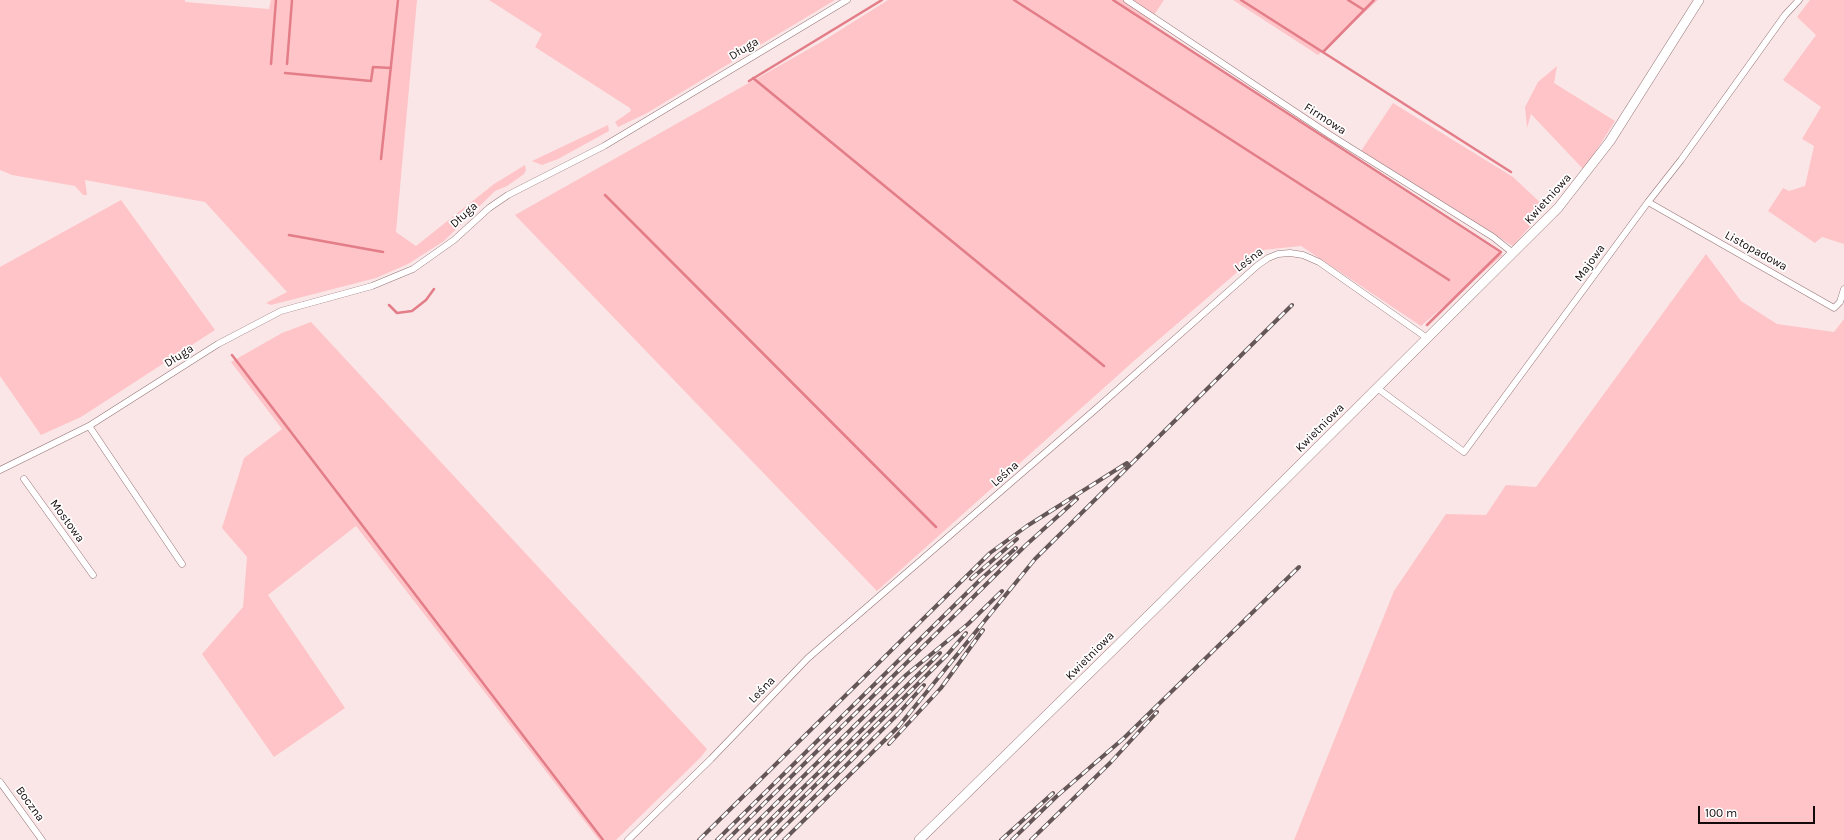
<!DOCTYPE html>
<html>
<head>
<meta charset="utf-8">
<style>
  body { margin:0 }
  #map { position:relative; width:1844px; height:840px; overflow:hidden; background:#fbe6e7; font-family:Karla,sans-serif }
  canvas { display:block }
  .scale { position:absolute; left:1698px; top:806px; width:117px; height:18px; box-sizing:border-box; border:2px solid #150a0b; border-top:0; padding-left:5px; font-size:12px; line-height:14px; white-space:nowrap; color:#150a0b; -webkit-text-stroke:3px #fff; paint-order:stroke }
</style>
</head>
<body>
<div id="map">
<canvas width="1844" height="840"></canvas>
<div class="scale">100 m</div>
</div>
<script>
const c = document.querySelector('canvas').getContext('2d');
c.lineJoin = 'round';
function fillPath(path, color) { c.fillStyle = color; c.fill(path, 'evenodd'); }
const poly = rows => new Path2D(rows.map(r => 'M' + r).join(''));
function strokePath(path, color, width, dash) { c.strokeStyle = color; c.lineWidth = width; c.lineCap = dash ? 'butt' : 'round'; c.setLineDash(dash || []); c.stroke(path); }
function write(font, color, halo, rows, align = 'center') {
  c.font = font + ' Karla,sans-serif'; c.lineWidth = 3.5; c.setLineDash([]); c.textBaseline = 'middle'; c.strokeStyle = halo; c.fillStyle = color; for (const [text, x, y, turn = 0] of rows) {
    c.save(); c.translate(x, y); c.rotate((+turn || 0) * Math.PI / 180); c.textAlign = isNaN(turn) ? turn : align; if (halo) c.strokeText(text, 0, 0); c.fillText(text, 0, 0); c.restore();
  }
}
const green = poly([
  [0,0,185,0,185,2,269,9,271,0,417,0,396,232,416,246,494,184,525,165,526,170,524,174,507,186,495,191,444,241,408,264,376,278,271,305,266,303,287,292,205,202,85,180,87,195,83,195,75,186,12,175,0,170],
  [489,0,835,0,647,113,618,127,615,122,631,111,630,108,535,47,542,34],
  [888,0,1164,0,1148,24,1503,255,1421,326,1301,246,1263,250,1135,360,877,591,515,215,823,41],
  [1233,0,1378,0,1318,55],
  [1810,0,1844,0,1844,244,1822,237,1815,243,1768,211,1783,188,1789,191,1805,186,1814,146,1802,139,1821,107,1783,80,1816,35,1797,17],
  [1557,66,1554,83,1615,121,1584,170,1531,114,1527,128,1525,107,1538,82],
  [1393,103,1513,177,1546,208,1513,246,1361,151],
  [608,125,609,131,558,159,542,165,532,161],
  [121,200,215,330,81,417,41,435,0,376,0,267],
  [1706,254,1741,301,1777,324,1834,332,1844,319,1844,840,1294,840,1394,591,1446,514,1486,515,1506,485,1536,487],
  [311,322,707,749,701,757,616,840,599,840,356,526,268,595,345,708,274,757,202,654,243,607,247,557,222,528,244,458,282,429,231,362,282,333]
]);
const stream = poly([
  [1014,0,1449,280],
  [1113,0,1501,252,1427,325],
  [1241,0,1511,172],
  [1348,0,1364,10],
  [1323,52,1374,0],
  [271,64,276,0],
  [287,64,292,0],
  [285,73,371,81,373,67,391,68],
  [753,78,1104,366],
  [749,81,882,0],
  [381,159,398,0],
  [605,195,936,527],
  [289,235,383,252],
  [389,305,397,313,412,311,426,300,434,289],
  [232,355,603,840]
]);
const street = poly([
  [1127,0,1330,135,1493,237,1513,253],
  [1648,202,1834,308,1840,302,1844,289],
  [1377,388,1464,452,1648,202,1681,160,1785,15,1799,0],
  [89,426,182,564],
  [0,470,89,426,218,344,281,311,372,286,413,269,454,240,489,208,508,195,604,146,847,0],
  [24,479,93,575],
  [0,782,42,840],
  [628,840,711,759,808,658,1097,408,1258,265,1268,258,1278,254,1290,253,1303,255,1319,262,1427,338]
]);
const secondary = poly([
  [919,840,1163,601,1558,208,1610,141,1699,0]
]);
const rail = poly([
  [971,579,1017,539],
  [889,744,941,688,983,630],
  [699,840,990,553,1027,526,1127,463],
  [717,840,981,579,1016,548],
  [727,840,1026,545,1077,499],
  [739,840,906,675,968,624,1002,591],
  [750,840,940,653],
  [760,840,947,655,966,633],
  [771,840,898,714,924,685],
  [784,840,899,726,1035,559,1292,305],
  [1001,840,1053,793],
  [1012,840,1057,796,1124,738,1299,567],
  [1031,840,1111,762,1157,712]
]);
const streetNames = [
  ["Długa",744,49,-31],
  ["Firmowa",1325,119,33],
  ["Kwietniowa",1548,199,-48],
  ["Długa",464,215,-42],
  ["Listopadowa",1756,251,29],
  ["Leśna",1249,260,-37],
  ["Majowa",1590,263,-54],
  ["Długa",179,356,-33],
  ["Kwietniowa",1320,428,-45],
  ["Leśna",1005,474,-41],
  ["Mostowa",67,521,54],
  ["Kwietniowa",1090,656,-45],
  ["Leśna",762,690,-46],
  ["Boczna",30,804,54]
];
fillPath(green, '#fec4c8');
strokePath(stream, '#e37d88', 2.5);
strokePath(street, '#947577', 7);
strokePath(secondary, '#947577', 10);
strokePath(street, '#fff', 6);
strokePath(secondary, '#fff', 9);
strokePath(rail, '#655758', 4);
strokePath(rail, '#fff', 2.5, [8]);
write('12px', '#150a0b', '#fff', streetNames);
</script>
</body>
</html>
